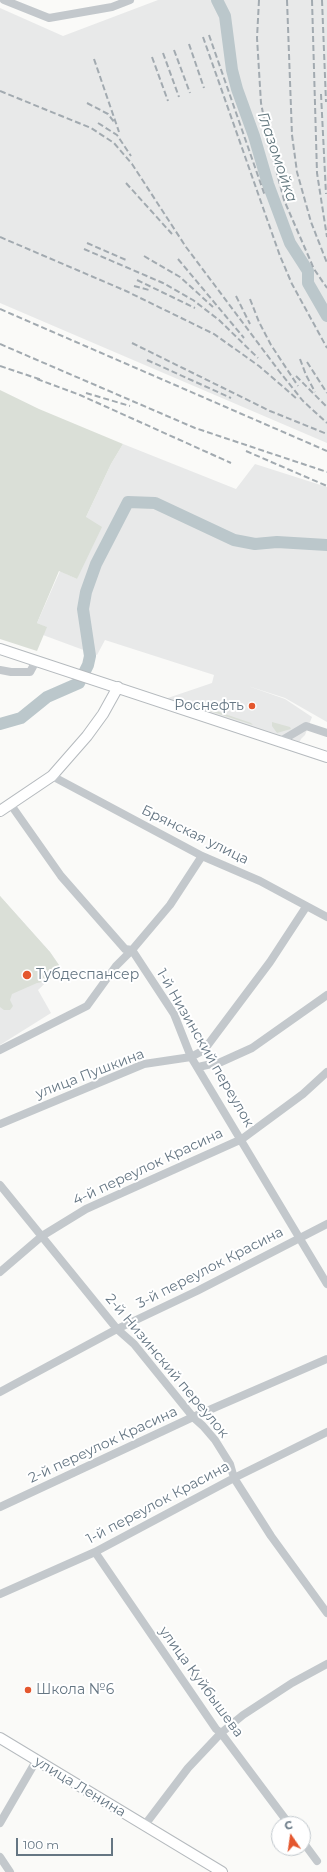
<!DOCTYPE html>
<html>
<head>
<meta charset="utf-8">
<style>
  body { margin:0 }
  #map { position:relative; width:327px; height:1872px; overflow:hidden; background:#fafaf8; font-family:Montserrat,sans-serif }
  canvas { display:block }
  .north { position:absolute; left:271px; top:1816px; width:40px; height:40px; box-sizing:border-box; background:#fff; border:1px solid #c1c8cd; border-radius:50%; rotate:347deg; font-size:11px; font-weight:700; line-height:16px; text-align:center; color:#657683 }
  .north::after { content:''; display:block; margin:auto; width:14px; height:18px; background:#e4572e; clip-path:polygon(50% 0,100% 100%,50% 72%,0 100%) }
  .scale { position:absolute; left:16px; top:1838px; width:97px; height:18px; box-sizing:border-box; border:2px solid #657683; border-top:0; padding-left:5px; font-size:12px; line-height:14px; white-space:nowrap; color:#657683; -webkit-text-stroke:3px #fff; paint-order:stroke }
</style>
</head>
<body>
<div id="map">
<canvas width="327" height="1872"></canvas>
<div class="north">С</div>
<div class="scale">100 m</div>
</div>
<script>
const c = document.querySelector('canvas').getContext('2d');
c.lineJoin = 'round';
function fillPath(path, color) { c.fillStyle = color; c.fill(path, 'evenodd'); }
const poly = rows => new Path2D(rows.map(r => 'M' + r).join(''));
function strokePath(path, color, width, dash) { c.strokeStyle = color; c.lineWidth = width; c.lineCap = dash ? 'butt' : 'round'; c.setLineDash(dash || []); c.stroke(path); }
function write(font, color, halo, rows, align = 'center') {
  c.font = font + ' Montserrat,sans-serif'; c.lineWidth = 4; c.setLineDash([]); c.textBaseline = 'middle'; c.strokeStyle = halo; c.fillStyle = color; for (const [text, x, y, turn = 0] of rows) {
    c.save(); c.translate(x, y); c.rotate((+turn || 0) * Math.PI / 180); c.textAlign = isNaN(turn) ? turn : align; if (halo) c.strokeText(text, 0, 0); c.fillText(text, 0, 0); c.restore();
  }
}
const built = poly([
  [158,0,327,0,327,443,0,303,0,8,63,36],
  [123,444,236,489,255,464,327,487,327,722,285,698,248,686,285,699,312,717,305,735,301,739,297,747,159,701,212,683,214,675,105,640,97,655,43,635,46,627,37,623,60,571,77,579,86,517,111,464],
  [0,896,50,952,61,968,38,990,51,1013,0,1045]
]);
const green = poly([
  [0,390,39,409,123,444,111,464,86,517,102,527,77,579,59,571,37,623,47,627,37,651,0,639],
  [196,704,251,723,253,725,194,706],
  [272,722,290,727,291,729,277,733,272,726],
  [0,896,50,952,61,968,48,981,37,983,12,994,10,1000,13,1006,10,1010,4,1010,0,1007]
]);
const river = poly([
  [217,0,225,16,232,70,237,89,254,136,268,184,290,243,308,271,308,283,327,316],
  [0,724,21,718,47,697,79,683,88,665,90,656,83,609,86,592,96,564,128,502,155,503,234,540,255,544,277,542,327,545]
]);
const minor = poly([
  [4,0,49,18,112,7,130,0],
  [0,670,11,672,30,672,36,661],
  [279,742,306,726,327,733],
  [52,776,202,856,260,881,327,917],
  [11,805,61,876,125,949,132,950,174,1014,191,1057,327,1284],
  [0,1050,87,1006,116,966,132,950,170,905,202,856],
  [198,1067,221,1062,252,1048,327,995],
  [0,1124,144,1064,191,1057,204,1050,270,962,306,907],
  [0,1185,117,1329,134,1344,193,1417,203,1426,215,1440,230,1464,234,1478,271,1536,327,1613],
  [0,1272,42,1236,86,1209,242,1139,303,1094,327,1072],
  [0,1392,117,1329,197,1291,327,1224],
  [0,1507,193,1417,327,1359],
  [95,1552,216,1729,221,1733,289,1824],
  [0,1594,95,1552,234,1478,327,1432],
  [0,1823,36,1761],
  [144,1826,188,1768,221,1733,243,1715,292,1683,327,1664],
  [303,1842,317,1861],
  [0,1857,10,1872]
]);
const major = poly([
  [0,649,327,757],
  [0,811,52,776,87,736,103,714,118,687],
  [0,1738,222,1872]
]);
const rail = poly([
  [259,0,257,38,261,103,268,139,284,200,314,269,327,288],
  [287,0,292,135,297,172,311,222,327,263],
  [312,0,317,173,327,237],
  [322,0,326,102],
  [209,35,265,196],
  [203,37,280,256,292,284,327,348],
  [189,44,204,88],
  [174,50,190,93],
  [163,53,179,97],
  [152,57,168,101],
  [94,59,119,132],
  [0,91,91,128,114,143,132,164,186,247,279,371,303,401,327,423],
  [321,94,326,194],
  [87,103,108,114,114,122],
  [98,123,117,135,131,156],
  [126,183,172,234],
  [0,237,126,291,214,334,259,366,296,398],
  [87,243,126,260],
  [84,249,163,283,193,300,219,320,258,358],
  [144,256,180,277,213,307],
  [178,259,244,338],
  [137,280,195,308],
  [134,286,149,290],
  [236,296,250,324],
  [250,299,259,322,271,345,298,386],
  [0,309,327,451],
  [132,343,270,411,327,434],
  [0,344,195,428,327,472],
  [300,359,306,375,315,392],
  [147,360,231,398],
  [307,362,327,393],
  [0,366,42,380],
  [296,376,327,407],
  [37,379,80,395,231,463],
  [86,393,130,406],
  [246,451,327,486]
]);
const markers = [
  [252,706,4,"#e4572e"],
  [27,975,5,"#e4572e"],
  [28,1690,4,"#e4572e"]
];
const poiNames = [
  ["Роснефть",244,706,"right"],
  ["Тубдеспансер",36,975],
  ["Школа №6",36,1690]
];
const streetNames = [
  ["Брянская улица",195,835,26],
  ["1-й Низинский переулок",205,1048,60],
  ["улица Пушкина",90,1074,-21],
  ["4-й переулок Красина",148,1167,-25],
  ["3-й переулок Красина",210,1268,-27],
  ["2-й Низинский переулок",167,1366,50],
  ["2-й переулок Красина",103,1445,-25],
  ["1-й переулок Красина",158,1503,-28],
  ["улица Куйбышева",201,1682,54],
  ["улица Ленина",80,1787,31]
];
const waterNames = [
  ["Глазомойка",277,157,71]
];
fillPath(built, '#e8e9e9');
fillPath(green, '#dadfd7');
strokePath(river, '#bbc7cb', 12);
strokePath(major, '#b5babe', 12);
strokePath(minor, '#c3c8cc', 8);
strokePath(major, '#fff', 10);
strokePath(rail, '#a2aab0', 2, [6, 3]);
for (const [x, y, r, color] of markers) { const dot = new Path2D(); dot.arc(x, y, r, 0, 2 * Math.PI); c.fillStyle = color; c.fill(dot); strokePath(dot, '#fff', 1.5); }
write('14px', '#657683', '#fff', poiNames, 'left');
write('14px', '#657683', '#fff', streetNames);
write('italic 15px', '#60757c', '#fff', waterNames);
</script>
</body>
</html>
